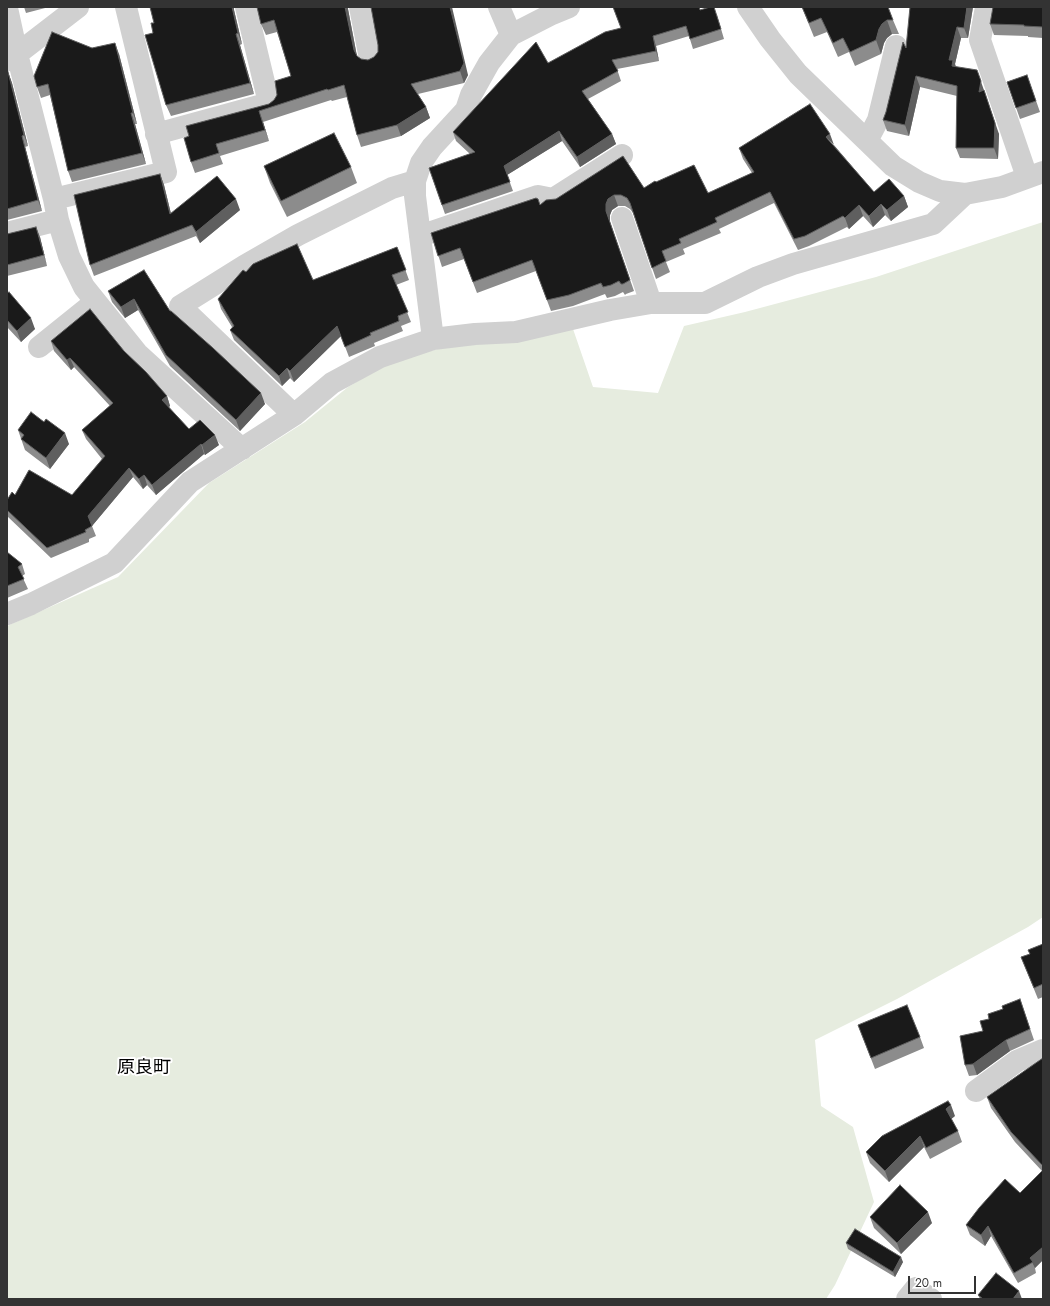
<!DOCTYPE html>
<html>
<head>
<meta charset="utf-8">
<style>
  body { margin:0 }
  #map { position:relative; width:1050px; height:1306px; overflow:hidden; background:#fff; font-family:Jost,sans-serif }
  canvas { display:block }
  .frame { position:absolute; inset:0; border:8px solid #333; pointer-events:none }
  .scale { position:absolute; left:908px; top:1276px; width:68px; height:18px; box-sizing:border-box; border:2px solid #333; border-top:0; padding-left:5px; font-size:12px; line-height:14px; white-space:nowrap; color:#333; -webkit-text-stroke:3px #fff; paint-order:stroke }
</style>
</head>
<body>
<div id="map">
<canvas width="1050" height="1306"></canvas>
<div class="frame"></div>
<div class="scale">20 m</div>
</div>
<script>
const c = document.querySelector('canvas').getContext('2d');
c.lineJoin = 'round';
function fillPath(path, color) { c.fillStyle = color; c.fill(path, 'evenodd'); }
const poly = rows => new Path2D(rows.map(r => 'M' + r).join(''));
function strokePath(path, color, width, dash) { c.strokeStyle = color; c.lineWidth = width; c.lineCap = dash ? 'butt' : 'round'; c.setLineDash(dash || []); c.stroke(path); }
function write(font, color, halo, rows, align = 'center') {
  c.font = font + ' Jost,"Noto Sans JP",sans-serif'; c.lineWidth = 4; c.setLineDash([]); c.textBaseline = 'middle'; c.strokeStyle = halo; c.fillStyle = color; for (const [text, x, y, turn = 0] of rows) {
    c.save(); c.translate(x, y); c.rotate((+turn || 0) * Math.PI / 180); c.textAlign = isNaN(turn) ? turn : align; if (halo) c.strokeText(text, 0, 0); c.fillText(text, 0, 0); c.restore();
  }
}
const green = poly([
  [1043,222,1043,917,1028,927,897,999,815,1040,821,1106,853,1127,874,1202,835,1285,826,1299,7,1299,7,626,118,577,209,483,305,422,348,387,390,362,449,346,573,329,593,387,658,393,684,326,745,312,876,277]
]);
const minor = poly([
  [360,7,370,59],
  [499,7,511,35],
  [748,7,770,39,798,74,893,166,919,182,940,191,965,194,1002,187,1043,172],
  [986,7,980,40,1027,177],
  [7,8,17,54,54,199,58,220,69,256,84,287,137,353,242,449],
  [7,60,17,54,78,7],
  [156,134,269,103,246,7],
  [867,141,878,120,896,46],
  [54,199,166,172,126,7],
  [622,218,651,303],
  [7,233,58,220],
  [420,236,538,196,553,199,622,155],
  [433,339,415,196,415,181,421,163,432,147,466,110,471,95,489,63,511,35,552,14,569,7],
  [39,347,95,302],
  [294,415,180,306,244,266,298,235,392,188,415,181],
  [7,614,31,604,114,563,190,482,294,415,332,383,380,357,433,339,475,334,516,332,610,310,651,303,705,303,758,277,793,264,933,224,965,194],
  [976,1091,1017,1061,1043,1050],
  [907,1299,916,1288,931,1299]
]);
const wall = poly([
  [24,7,49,7,26,13],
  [150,7,234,7,234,10,242,44,240,45,254,94,171,116,166,105,153,33,154,23],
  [257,7,348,9,357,56,361,59,368,60,374,57,378,52,378,45,371,7,468,75,464,83,418,94,426,107,430,118,401,136,361,147,357,135,347,97,332,101,331,100,263,122,269,141,220,156,223,164,195,173,191,162,189,136,269,104,274,100,291,76,277,32,266,35,261,24],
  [613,7,699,7,700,10,717,15,724,39,693,49,689,36,656,46,659,61,617,69,621,81,588,99,612,134,616,144,580,167,562,141,507,175,513,191,445,214,429,168,470,154,456,141,453,132,548,63,621,28],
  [802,7,893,20,899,34,892,34,887,38,884,43,881,54,855,66,849,52,838,57,827,32,814,37,807,20],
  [973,7,968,38,961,38,955,64,956,67,999,134,998,159,960,158,956,148,957,96,920,87,909,136,887,131,883,120,886,112,906,48],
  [1043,7,1043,38,1028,37,1028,36,994,35,990,24],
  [92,48,119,54,137,124,135,124,146,164,72,182,68,171,50,95,41,98,37,87],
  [8,72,12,83,28,146,25,147,42,211,7,220,7,73],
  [1027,75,1040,112,1020,119,1007,82],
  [834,145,874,192,904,196,908,207,891,221,885,215,873,227,863,216,849,229,847,227,809,246,798,250,774,203,719,229,721,233,683,249,685,254,666,262,670,272,656,279,633,213,630,209,625,206,618,206,612,210,610,215,610,222,634,291,626,294,625,295,623,292,615,296,607,298,605,294,573,306,551,311,536,271,477,293,464,259,442,267,431,233,540,205,644,188,656,182,708,193,752,173,743,159,739,148],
  [264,166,351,167,357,183,287,217,270,183],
  [160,174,164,185,171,214,240,210,200,243,196,236,94,276,90,265],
  [7,234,40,237,47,266,7,276],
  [397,247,409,280,396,285,411,322,401,326,403,331,374,343,375,346,349,357,341,336,294,382,290,378,282,386,234,340,230,330,232,327,221,309,218,299,246,272,313,280],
  [108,291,170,311,265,404,240,431,170,366,138,310,125,318,112,302],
  [7,294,35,329,21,342,7,327],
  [51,341,124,351,167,396,170,406,169,407,189,429,219,445,205,455,204,454,156,495,147,485,143,489,133,477,92,526,96,536,89,539,89,542,51,558,7,516,7,500,15,495,72,495,102,459,86,439,82,430,110,406,74,367,71,370,54,351],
  [18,430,69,444,50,469,25,450],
  [7,552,22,564,25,574,22,576,28,589,7,598],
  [1043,944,1043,997,1038,999,1021,957,1030,954,1028,950],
  [1020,999,1034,1040,1010,1051,977,1075,969,1076,965,1065,989,1019,1003,1009],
  [858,1025,920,1037,924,1048,875,1069],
  [1043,1058,1043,1260,1035,1268,1036,1273,1018,1283,991,1236,985,1246,970,1235,966,1225,1020,1193,1042,1171,1015,1142,991,1108,987,1097],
  [955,1116,951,1119,958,1131,962,1142,930,1159,924,1147,889,1182,870,1163,866,1152],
  [870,1217,932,1223,901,1254,874,1228],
  [846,1243,903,1262,895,1277,848,1249],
  [978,1295,1022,1299,980,1299]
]);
const shadedWall = poly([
  [232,7,234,7,234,10,242,44,238,33],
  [345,7,348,7,348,9,358,62,354,50],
  [450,7,452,7,468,75,464,83,460,71],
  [967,7,973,7,968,38,964,28],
  [887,20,892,34,887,38,884,43,881,54,876,40,879,29,882,24],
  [957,27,961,38,955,64,957,71,953,70,949,60],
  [236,34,240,45,254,94,250,83],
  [653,36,656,46,659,61,656,51],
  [115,43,119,54,137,124,133,113],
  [977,70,999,134,998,159,994,148,979,92],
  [8,72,12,83,28,146,24,135],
  [916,76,920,87,909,136,905,125],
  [426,107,430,118,401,136,397,125],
  [259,111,263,122,269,141,265,130],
  [131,113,135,124,146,164,142,153],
  [559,131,562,141,507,175,513,191,504,166],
  [612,134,616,144,580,167,577,157],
  [830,134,834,145,826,137],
  [22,136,25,147,42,211,38,200],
  [160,174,164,185,174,226,170,214],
  [614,195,618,206,612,210,610,215,610,222,634,291,606,211,606,204,608,199],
  [904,196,908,207,891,221,887,210],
  [236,199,240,210,200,243,196,232],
  [881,204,885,215,873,227,869,216],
  [859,205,863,216,849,229,845,218],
  [36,227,40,237,47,266,44,255],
  [134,299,138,310,125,318,121,307],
  [31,318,35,329,21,342,17,331],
  [337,326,341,336,294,382,290,371],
  [70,358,74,367,71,370,67,360],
  [287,368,290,378,282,386,279,376],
  [261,393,265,404,240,431,236,420],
  [167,396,170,406,166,409,162,400],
  [65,433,69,444,50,469,46,458],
  [215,435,219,445,205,455,202,445],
  [201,444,204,454,156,495,152,485],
  [129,468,133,477,92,526,88,516],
  [144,475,147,485,143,489,139,479],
  [1006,1040,1010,1051,977,1075,973,1064],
  [951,1105,955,1116,950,1120,946,1109],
  [920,1136,924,1147,889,1182,885,1171],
  [928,1212,932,1223,901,1254,897,1243],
  [988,1226,991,1236,985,1246,981,1235],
  [1043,1247,1043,1260,1035,1268,1030,1258],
  [901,1257,903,1262,895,1277,893,1272],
  [1019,1291,1022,1299,1013,1299]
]);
const building = poly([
  [150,7,232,7,238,33,236,34,250,83,166,105,145,35,153,33,151,23,154,23,150,7],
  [257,7,345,7,354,50,357,56,361,59,368,60,374,57,378,52,378,45,371,7,450,7,464,63,460,71,411,84,426,107,397,125,357,135,344,85,328,90,327,89,259,111,265,130,216,144,219,153,191,162,184,138,189,136,186,126,269,104,274,100,277,95,275,81,291,76,274,20,261,24,257,7],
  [613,7,699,7,700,10,710,7,714,7,721,29,690,39,686,26,653,36,656,51,612,60,618,71,582,91,612,134,577,157,559,131,504,166,510,182,442,205,429,168,475,152,453,132,536,42,548,63,605,32,621,28,613,7],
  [802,7,888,7,893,20,887,20,882,24,879,29,876,40,850,52,843,38,833,43,821,18,809,23,802,7],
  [910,7,967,7,964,28,957,27,949,60,953,60,952,66,977,70,981,81,979,92,984,90,995,123,994,148,956,148,957,86,916,76,905,125,883,120,886,112,903,42,906,48,910,7],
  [993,7,1043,7,1043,27,1024,26,1024,25,990,24,993,7],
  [52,32,92,48,115,43,133,113,131,113,142,153,68,171,48,84,37,87,34,76,52,32],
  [8,72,24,135,22,136,38,200,7,209,7,73,8,72],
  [1027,75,1036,101,1016,108,1007,82,1027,75],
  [810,104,830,134,826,137,874,192,889,179,904,196,887,210,881,204,869,216,859,205,845,218,843,216,805,236,794,239,770,192,715,218,717,222,679,239,681,243,662,251,666,261,652,268,630,203,627,198,621,195,614,195,608,199,606,204,606,211,630,280,623,284,621,284,619,281,611,285,603,287,601,283,569,295,547,300,532,260,473,282,460,248,438,256,431,233,536,198,538,199,540,205,546,200,556,199,623,156,644,188,655,181,656,182,694,165,708,193,754,172,739,148,810,104],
  [334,133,351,167,281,201,264,166,334,133],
  [160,174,170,214,217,176,236,199,196,232,192,225,90,265,74,195,160,174],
  [36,227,44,255,7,265,7,234,36,227],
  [297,244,313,280,397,247,406,270,392,275,408,312,398,316,399,321,370,333,371,335,345,347,337,326,290,371,287,368,279,376,230,330,234,326,218,299,243,270,246,272,253,264,297,244],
  [144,270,170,311,171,311,213,348,261,393,236,420,166,355,134,299,121,307,108,291,144,270],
  [9,292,31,318,17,331,7,320,7,294,9,292],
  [90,309,124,351,146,372,167,396,162,400,189,429,200,420,215,435,202,445,201,444,152,485,144,475,139,479,129,468,88,516,92,526,85,530,86,532,47,548,7,510,7,500,12,492,15,495,29,470,72,495,105,456,82,430,113,403,70,358,67,360,51,341,90,309],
  [31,412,44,422,46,419,65,433,46,458,21,439,24,435,18,430,31,412],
  [7,552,22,564,18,567,24,579,7,586,7,552],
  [1043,944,1043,984,1034,988,1021,957,1030,954,1028,950,1043,944],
  [1020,999,1030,1029,1006,1040,973,1064,965,1065,960,1036,983,1031,980,1021,989,1019,988,1014,1003,1009,1002,1006,1020,999],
  [907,1005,920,1037,871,1058,858,1025,907,1005],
  [1043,1058,1043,1166,1011,1132,987,1097,1043,1058],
  [948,1101,951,1105,946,1109,958,1131,926,1148,920,1136,885,1171,866,1152,882,1136,948,1101],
  [1043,1170,1043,1247,1030,1258,1033,1262,1014,1273,988,1226,981,1235,966,1225,979,1208,1005,1179,1020,1193,1043,1170],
  [900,1185,928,1212,897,1243,870,1217,900,1185],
  [855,1229,901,1257,893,1272,846,1243,855,1229],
  [996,1273,1019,1291,1013,1299,983,1299,978,1295,996,1273]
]);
const quarterNames = [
  ["原良町",144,1069]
];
fillPath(green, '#e6ecdf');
strokePath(minor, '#d0d0d0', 22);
fillPath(wall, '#8c8c8c');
fillPath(shadedWall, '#5f5f5f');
fillPath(building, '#1a1a1a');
strokePath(building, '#5f5f5f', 1);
write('18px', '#000', '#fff', quarterNames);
</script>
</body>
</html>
